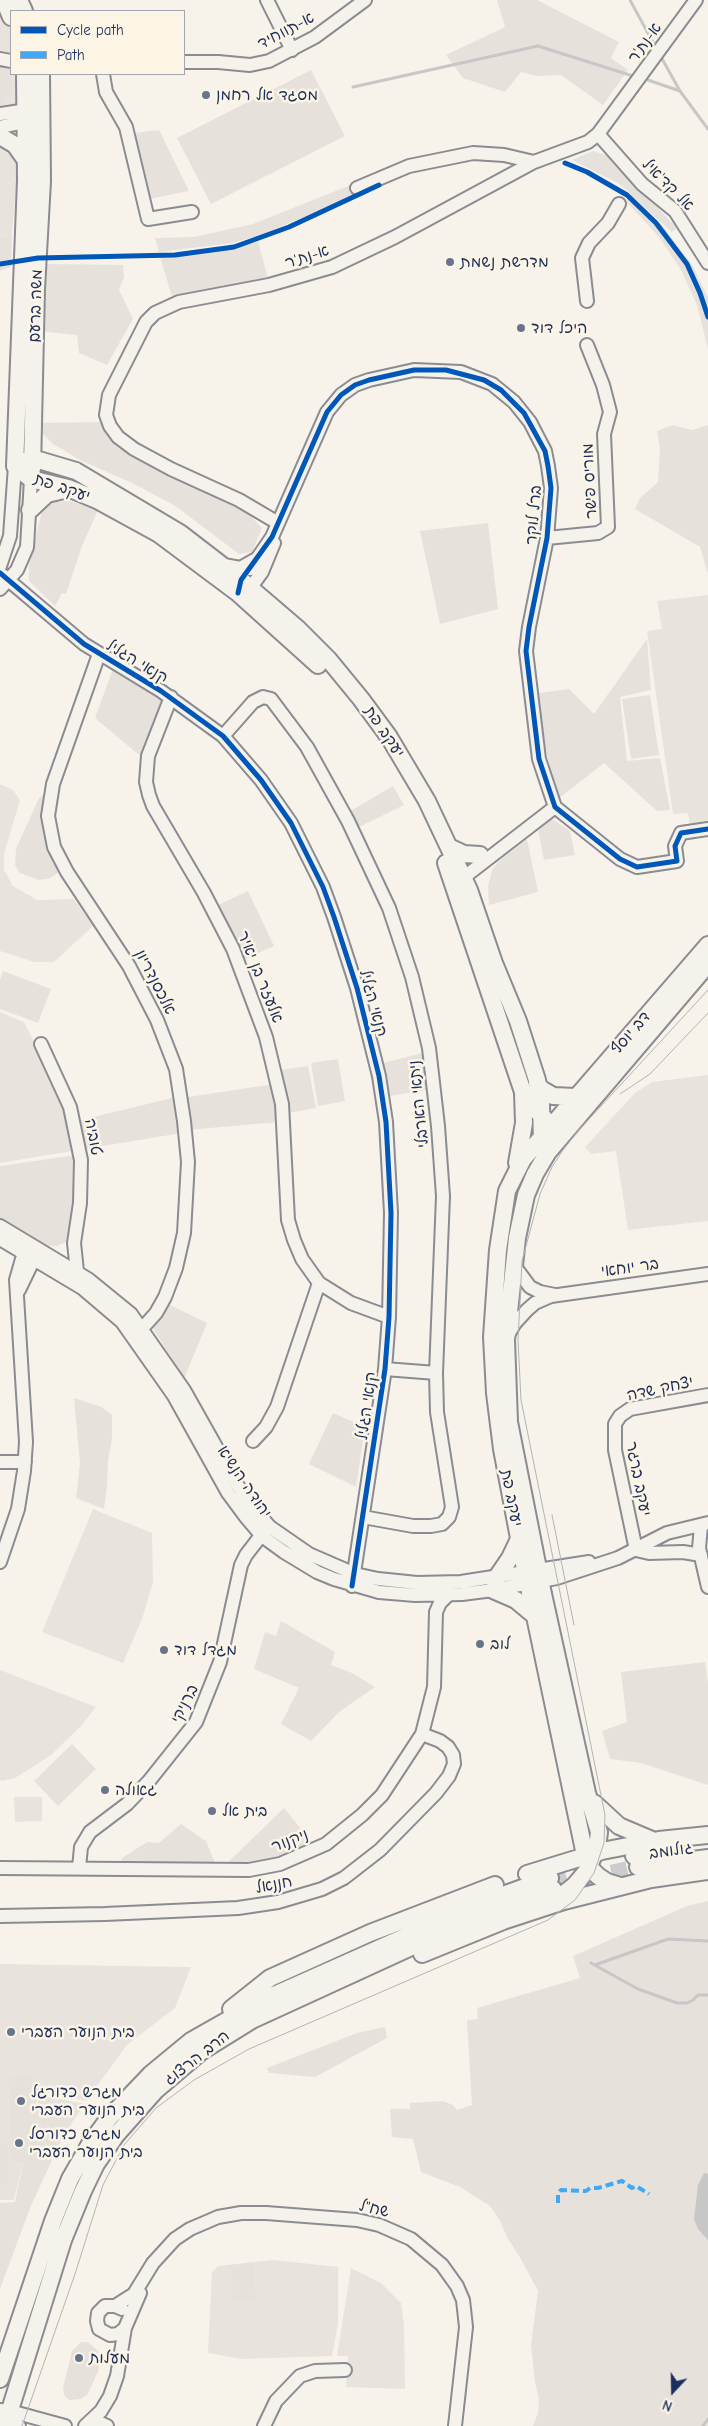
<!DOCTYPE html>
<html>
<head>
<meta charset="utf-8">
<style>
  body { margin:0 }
  #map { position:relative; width:708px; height:2426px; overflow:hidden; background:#f7f3ea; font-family:"Comic Neue",sans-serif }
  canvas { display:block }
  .legend { position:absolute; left:10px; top:10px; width:175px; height:65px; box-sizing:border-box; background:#fcf5e5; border:1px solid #a2a6af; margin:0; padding:6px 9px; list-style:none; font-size:15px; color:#1b2f5e }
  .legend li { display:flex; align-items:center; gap:10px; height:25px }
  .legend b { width:25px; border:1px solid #a2a6af }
  .north { position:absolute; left:648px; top:2366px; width:50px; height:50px; -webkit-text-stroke:4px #fcf5e5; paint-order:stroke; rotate:201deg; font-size:14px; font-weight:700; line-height:20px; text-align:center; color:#1b2f5e }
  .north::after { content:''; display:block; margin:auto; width:18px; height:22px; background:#1b2f5e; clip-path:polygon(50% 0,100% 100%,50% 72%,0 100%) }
</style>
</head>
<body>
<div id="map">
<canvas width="708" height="2426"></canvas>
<ul class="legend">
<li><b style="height:6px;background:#0057b8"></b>Cycle path</li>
<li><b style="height:6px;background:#3fa9f5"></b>Path</li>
</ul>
<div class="north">N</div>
</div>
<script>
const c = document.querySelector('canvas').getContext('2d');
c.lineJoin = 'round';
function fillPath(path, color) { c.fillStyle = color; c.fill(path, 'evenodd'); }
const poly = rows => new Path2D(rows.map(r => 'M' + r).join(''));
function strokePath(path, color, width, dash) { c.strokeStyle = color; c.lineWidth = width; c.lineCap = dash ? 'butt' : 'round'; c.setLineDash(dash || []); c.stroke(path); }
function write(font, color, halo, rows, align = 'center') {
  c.font = font + ' "Comic Neue","Playpen Sans Hebrew",sans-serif'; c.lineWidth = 5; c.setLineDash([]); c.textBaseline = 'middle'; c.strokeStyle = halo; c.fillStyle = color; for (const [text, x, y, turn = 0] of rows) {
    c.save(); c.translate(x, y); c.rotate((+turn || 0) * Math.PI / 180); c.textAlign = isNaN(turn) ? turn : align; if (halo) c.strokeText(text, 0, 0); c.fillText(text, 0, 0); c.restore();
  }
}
const built = poly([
  [0,0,11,28,11,74,21,74,21,131,12,234,0,238],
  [708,595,708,822,690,825,688,813,673,814,647,631,662,629,657,601],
  [0,784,13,790,20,800,4,854,4,870,13,886,37,900,74,899,93,926,54,962,34,962,0,951],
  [0,1012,24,1022,54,1081,78,1150,0,1163],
  [708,1075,708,1221,628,1230,616,1151,591,1154,585,1147,635,1093,652,1082],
  [93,1509,152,1533,153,1582,142,1619,123,1663,42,1632],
  [0,1670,96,1707,81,1726,51,1755,15,1778,2,1781,0,1780],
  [14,1797,42,1797,42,1821,15,1822],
  [0,1964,191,1967,175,2008,127,2045,86,2101,39,2091,14,2200,0,2200],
  [273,2260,338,2267,338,2324,332,2356,241,2359,208,2353,212,2272,218,2266],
  [351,2268,381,2283,401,2303,404,2325,405,2389,346,2387,348,2356,337,2356]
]);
const green = poly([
  [497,0,537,0,619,42,611,58,628,70,603,105,561,75,537,76,521,72,505,92,463,78,446,55,505,27],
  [0,63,8,63,13,85,8,98,0,106],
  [311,70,345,136,211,204,177,138],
  [159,130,189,191,149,199,135,133],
  [593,151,609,156,677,228,672,232,631,195,662,225,693,266,708,298,708,349,697,305,681,270,659,237,626,201,631,194,618,183,572,160],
  [353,184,357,194,264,234,232,243,159,252,155,238,194,237,253,224],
  [12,234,11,267,0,271,0,238],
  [258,242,269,282,173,300,160,257,217,251],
  [44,264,123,265,124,277,119,290,133,319,107,365,79,353,77,335,38,331],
  [100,422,107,436,118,448,249,514,262,528,252,552,239,554,174,505,132,483,82,461,53,444,43,434,38,423],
  [673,425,692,430,708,425,708,574,700,547,635,509,640,498,658,482,660,450,657,431],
  [70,501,98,510,82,546,66,594,62,593,55,606,29,581,29,564,42,511,52,502],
  [488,523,498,609,440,624,420,531],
  [647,639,651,690,620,697,627,761,660,758,670,810,657,811,604,763,557,800,541,726,539,693,569,689,594,714],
  [113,669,165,701,144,759,95,718],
  [650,695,659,755,631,759,622,699],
  [393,786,404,805,353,830,347,813],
  [45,793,43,824,47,845,63,870,48,879,38,880,20,873,15,865,16,849,39,798],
  [551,818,570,831,575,855,544,860,538,829],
  [527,839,538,892,489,905,488,887,492,870,497,863],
  [248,891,274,946,241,961,216,906],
  [3,971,51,989,38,1023,0,1009,0,980],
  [426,1052,431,1089,390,1096,383,1063],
  [338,1059,345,1101,318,1106,311,1063],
  [308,1066,316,1108,288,1113,280,1070],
  [274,1084,279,1122,187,1130,182,1098],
  [176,1097,182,1133,84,1149,77,1121],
  [76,1155,77,1189,67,1241,57,1246,48,1246,0,1221,0,1166],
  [168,1304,207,1323,184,1379,151,1325],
  [74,1398,102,1407,112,1415,112,1438,108,1461,107,1486,104,1509,76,1498,80,1463],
  [333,1413,365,1427,356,1487,309,1464],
  [281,1621,335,1652,331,1665,352,1673,375,1687,339,1712,311,1741,281,1724,299,1688,254,1669,265,1632,276,1636],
  [705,1662,708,1682,708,1785,641,1763,610,1759,602,1731,627,1722,621,1672],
  [72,1744,96,1769,58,1806,34,1781],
  [284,1808,315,1846,286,1858,223,1867],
  [181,1824,206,1841,217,1868,119,1865,122,1858,147,1842,159,1843],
  [708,1901,708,2426,533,2426,538,2413,539,2398,535,2383,531,2345,538,2291,521,2259,508,2239,499,2219,490,2206,460,2187,421,2172,413,2139,392,2137,390,2109,410,2109,410,2103,443,2101,453,2105,457,2110,472,2105,467,2020,478,2019,477,2008,580,1978,573,1956,687,1906],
  [385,2027,387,2038,315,2077,269,2073,267,2068,357,2033],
  [9,2077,32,2077,31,2122,40,2095,85,2104,64,2134,30,2208,0,2289,0,2203,15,2202,23,2162,11,2162],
  [0,2144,8,2144,8,2184,0,2184],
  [253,2263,256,2301,234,2302,231,2265],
  [81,2342,88,2342,98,2351,100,2359,98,2372,87,2395,81,2399,69,2400,64,2395,63,2388,72,2351]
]);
const water = poly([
  [704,2173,708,2174,708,2240,698,2229,694,2219,698,2185]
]);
const stream = poly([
  [630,0,656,48],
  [660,55,680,91,708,129],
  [642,78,680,91],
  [353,87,538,46,636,77],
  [591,1963,638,1989,677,2003,687,2003,693,2000,698,1995,708,1995],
  [595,1965,668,1939,708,1941],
  [703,2426,708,2419]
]);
const majorTunnel = poly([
  [550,1878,598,1864],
  [588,1878,638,1867]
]);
const minor = poly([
  [267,0,292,50],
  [0,59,11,61],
  [184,62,218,62,250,65,269,61,315,37,365,0],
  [103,74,106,92,126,127,148,219,192,212],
  [0,114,27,110,33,112],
  [0,127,34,120],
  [598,134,642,184,675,211,708,263],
  [357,188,409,166,473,153,504,155,534,162],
  [587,301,582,258,589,243,608,223,619,204],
  [278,523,239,500,171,469,134,449,118,437,110,426,106,415,109,395,146,322,155,313,179,302,269,285,332,267,395,237,534,162,588,142,598,134,696,0],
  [547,538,598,533,608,527,604,434,610,412,603,385,587,345],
  [0,566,10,536,15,466],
  [250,569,272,537,327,412,341,395,355,385,369,380,414,370,461,372,492,384,514,402,530,422,545,451,548,466,551,488,547,538,529,627,526,651,539,759,555,807,620,859,637,867,677,861,675,846,681,833,708,829],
  [0,573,84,644,161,691,223,736,261,780,291,823,323,887,334,917,357,988,379,1076,386,1122,391,1213,389,1317,385,1369,352,1586],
  [0,589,17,570,27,547,31,479],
  [242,591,251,587,262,572,274,543],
  [99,654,53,784,48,816,54,847,67,872,129,966,157,1020,176,1069,184,1121,188,1162,184,1233,176,1268,165,1297,156,1313,138,1333],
  [171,697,148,756,146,782,149,795,153,806,204,893,233,949,266,1037,282,1104,288,1220,294,1240,302,1259,319,1283,351,1303,389,1317],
  [223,736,253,702,263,697,271,699,307,747,348,821,389,908,412,977,429,1048,438,1126,443,1196,436,1373,437,1412,452,1507,449,1517,442,1524,431,1526,413,1526,363,1517],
  [463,878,555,807],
  [41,1044,70,1107,81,1160,80,1203,74,1243,77,1271],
  [0,1226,88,1279,131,1314,184,1390,238,1486,254,1509,270,1527,309,1554,355,1574,378,1579,417,1583,461,1582,589,1562],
  [0,1239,82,1288,122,1322,174,1396,228,1493,245,1516,262,1536,284,1552,317,1572,334,1579,379,1592,415,1595,462,1594,493,1590,557,1578,618,1558,667,1533,708,1523],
  [513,1264,530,1287,540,1292,555,1295],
  [19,1290,34,1259,35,1252],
  [508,1335,515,1323,527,1310,535,1303,551,1296,708,1274],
  [385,1369,436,1373],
  [253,1441,266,1427,277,1407,319,1283],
  [0,1462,25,1462],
  [701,1526,699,1548,708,1587],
  [636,1550,615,1450,615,1424,620,1416,630,1409,708,1395],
  [636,1550,649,1553,683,1552,701,1555],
  [0,1562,18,1509,24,1471,26,1442,16,1280,22,1259,32,1249],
  [0,1868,249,1870,280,1864,326,1844,362,1815,382,1795,422,1734,434,1687,436,1612,440,1603,448,1595],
  [79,1868,81,1847,90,1832,127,1804,149,1781,196,1722,220,1662,241,1565,246,1555,266,1529],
  [0,1916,105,1914,238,1908,278,1902,322,1889,344,1878,380,1850,436,1793,449,1776,454,1764,453,1755,448,1747,440,1741,422,1734],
  [115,2306,134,2294,153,2263,175,2239,190,2229,218,2217,241,2213,266,2213,357,2220,379,2225,411,2239,442,2265,457,2286,463,2300,466,2327,455,2426],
  [122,2309,115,2306,105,2306,98,2313,97,2321,99,2329,110,2335,118,2334,125,2328],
  [0,2410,10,2411,65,2426],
  [0,2417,19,2426],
  [94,2420,107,2426],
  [85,2426,101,2411,110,2396,117,2376,125,2328,140,2293],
  [264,2426,276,2401,300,2376,315,2371,345,2370]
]);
const major = poly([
  [4,0,11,17],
  [19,0,24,11],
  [0,136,15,145,27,162],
  [15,466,32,458,76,471,180,533,241,580,297,628,329,660,361,699,389,737,427,801,469,890,494,963,518,1021,537,1080,541,1105,542,1141],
  [15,466,31,479,68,488,97,500,159,534,238,593,318,665],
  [15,466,26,180,25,74],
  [32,469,36,289,42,181,41,74],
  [30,510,47,494,68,489],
  [225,567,241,570,255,562],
  [449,847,464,854,480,855],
  [446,863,522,1089,531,1105,544,1118],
  [537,1083,541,1089,553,1096,576,1097],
  [517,1163,524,1123,523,1093],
  [497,1577,510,1558,519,1539],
  [493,1590,516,1600,534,1615],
  [594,1803,619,1826,652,1840],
  [634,1856,673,1850],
  [638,1867,708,1858],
  [527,1874,602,1851,659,1840,708,1835],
  [620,1886,607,1882,598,1876,591,1869,585,1855,523,1559,502,1449,495,1393,492,1337,498,1250,507,1191,523,1159,708,945],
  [550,1905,575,1885,586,1872,597,1848,599,1832,587,1793,543,1594,509,1422,506,1340,517,1238,526,1195,535,1174,548,1152,708,964],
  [422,1954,503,1921,564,1901,651,1879,708,1871],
  [231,2009,270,1978,370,1933,495,1885],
  [0,2379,53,2221,70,2179,90,2144,109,2118,151,2074,191,2041,265,1999,481,1903,550,1878],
  [5,2426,63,2240,83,2191,96,2164,116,2135,155,2091,202,2051,252,2020,457,1926,553,1889]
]);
const tram = poly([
  [620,1094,650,1074,708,1013],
  [552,1515,574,1625],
  [22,2426,75,2274,103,2185,124,2145,156,2108,194,2080,249,2049,548,1920,575,1900,594,1873,604,1843,605,1815,521,1400,518,1340,522,1261,540,1194,552,1167,563,1150,578,1131,708,990]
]);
const quiet = poly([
  [558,2203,558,2194,561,2190,586,2191,590,2188,598,2188,622,2181,632,2188,636,2186,649,2194]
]);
const cycleway = poly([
  [565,163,587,172,627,195,656,223,687,264,700,293,708,317],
  [0,264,38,258,175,255,234,247,289,227,379,185],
  [0,573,84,644,161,691,223,736,261,780,291,823,323,887,334,917,357,988,379,1076,386,1122,391,1213,389,1317,385,1369,352,1586],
  [238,593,241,580,272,537,327,412,341,395,355,385,369,380,414,370,446,370,484,380,501,390,524,413,545,451,548,466,551,488,547,538,529,627,526,651,539,759,555,807,620,859,637,867,677,861,675,846,681,833,708,829]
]);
const markers = [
  [206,95,5,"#68748f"],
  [450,262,5,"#68748f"],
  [521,328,5,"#68748f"],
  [480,1644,5,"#68748f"],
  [164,1650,5,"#68748f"],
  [105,1790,5,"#68748f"],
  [212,1811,5,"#68748f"],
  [11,2032,5,"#68748f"],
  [21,2101,5,"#68748f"],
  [19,2143,5,"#68748f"],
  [79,2358,5,"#68748f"]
];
const streetNames = [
  ["א-תווחיד",286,31,-28],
  ["א-נת'ר",645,43,-54],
  ["אל קד'איל",668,185,45],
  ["א-נת'ר",307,257,-18],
  ["משה ברעם",36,306,-88],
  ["מוריס פישר",590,481,-93],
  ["יעקב פת",62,488,19],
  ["ברל לוקר",534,515,-85],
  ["קנאי הגליל",137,662,31],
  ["יעקב פת",384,732,56],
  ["אלעזר בן יאיר",260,977,68],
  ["אלכסנדריון",155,982,63],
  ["קנאי הגליל",373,1003,75],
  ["דב יוסף",631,1033,-49],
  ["ניתאי הארבלי",419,1104,-96],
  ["טוביה",93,1137,79],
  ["בר יוחאי",630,1268,-8],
  ["יצחק שדה",660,1389,-12],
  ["קנאי הגליל",367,1406,-82],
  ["יעקב ברגר",638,1479,79],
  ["יהודה הנשיא",244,1482,56],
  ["יעקב פת",511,1498,79],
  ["ברניקי",185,1704,-63],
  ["ניקנור",290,1841,-21],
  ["גולומב",671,1851,-8],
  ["חננאל",274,1885,-11],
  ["הרב הרצוג",197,2058,-38],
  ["שח\"ל",374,2209,13]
];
const poiNames = [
  ["מסגד אל רחמן",216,95],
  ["מדרשת נשמת",460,262],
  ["היכל דוד",531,328],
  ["לוב",490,1644],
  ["מגדל דוד",174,1650],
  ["גאולה",115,1790],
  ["בית אל",222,1811],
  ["בית הנוער העברי",21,2032],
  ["מגרש כדורגל",31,2092],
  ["בית הנוער העברי",31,2110],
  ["מגרש כדורסל",29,2134],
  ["בית הנוער העברי",29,2152],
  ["מעלות",89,2358]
];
fillPath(built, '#e8e4dd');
fillPath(green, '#e6e2db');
fillPath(water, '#c7c7c7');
strokePath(stream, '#c7c7c7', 3);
strokePath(majorTunnel, '#cbccce', 16, [16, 8]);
strokePath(minor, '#8a8c91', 16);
strokePath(major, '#8a8c91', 20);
strokePath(minor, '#f5f2ec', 12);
strokePath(major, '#f5f2ec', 16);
strokePath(tram, '#b2b3b4', 1);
strokePath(quiet, '#3fa9f5', 4, [8, 4]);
strokePath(cycleway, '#0057b8', 5);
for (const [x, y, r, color] of markers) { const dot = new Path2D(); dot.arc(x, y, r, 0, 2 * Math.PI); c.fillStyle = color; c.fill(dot); strokePath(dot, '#fcf5e5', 2); }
write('16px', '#1b2f5e', '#fcf5e5', streetNames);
write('16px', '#1b2f5e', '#fcf5e5', poiNames, 'left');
</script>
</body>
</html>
